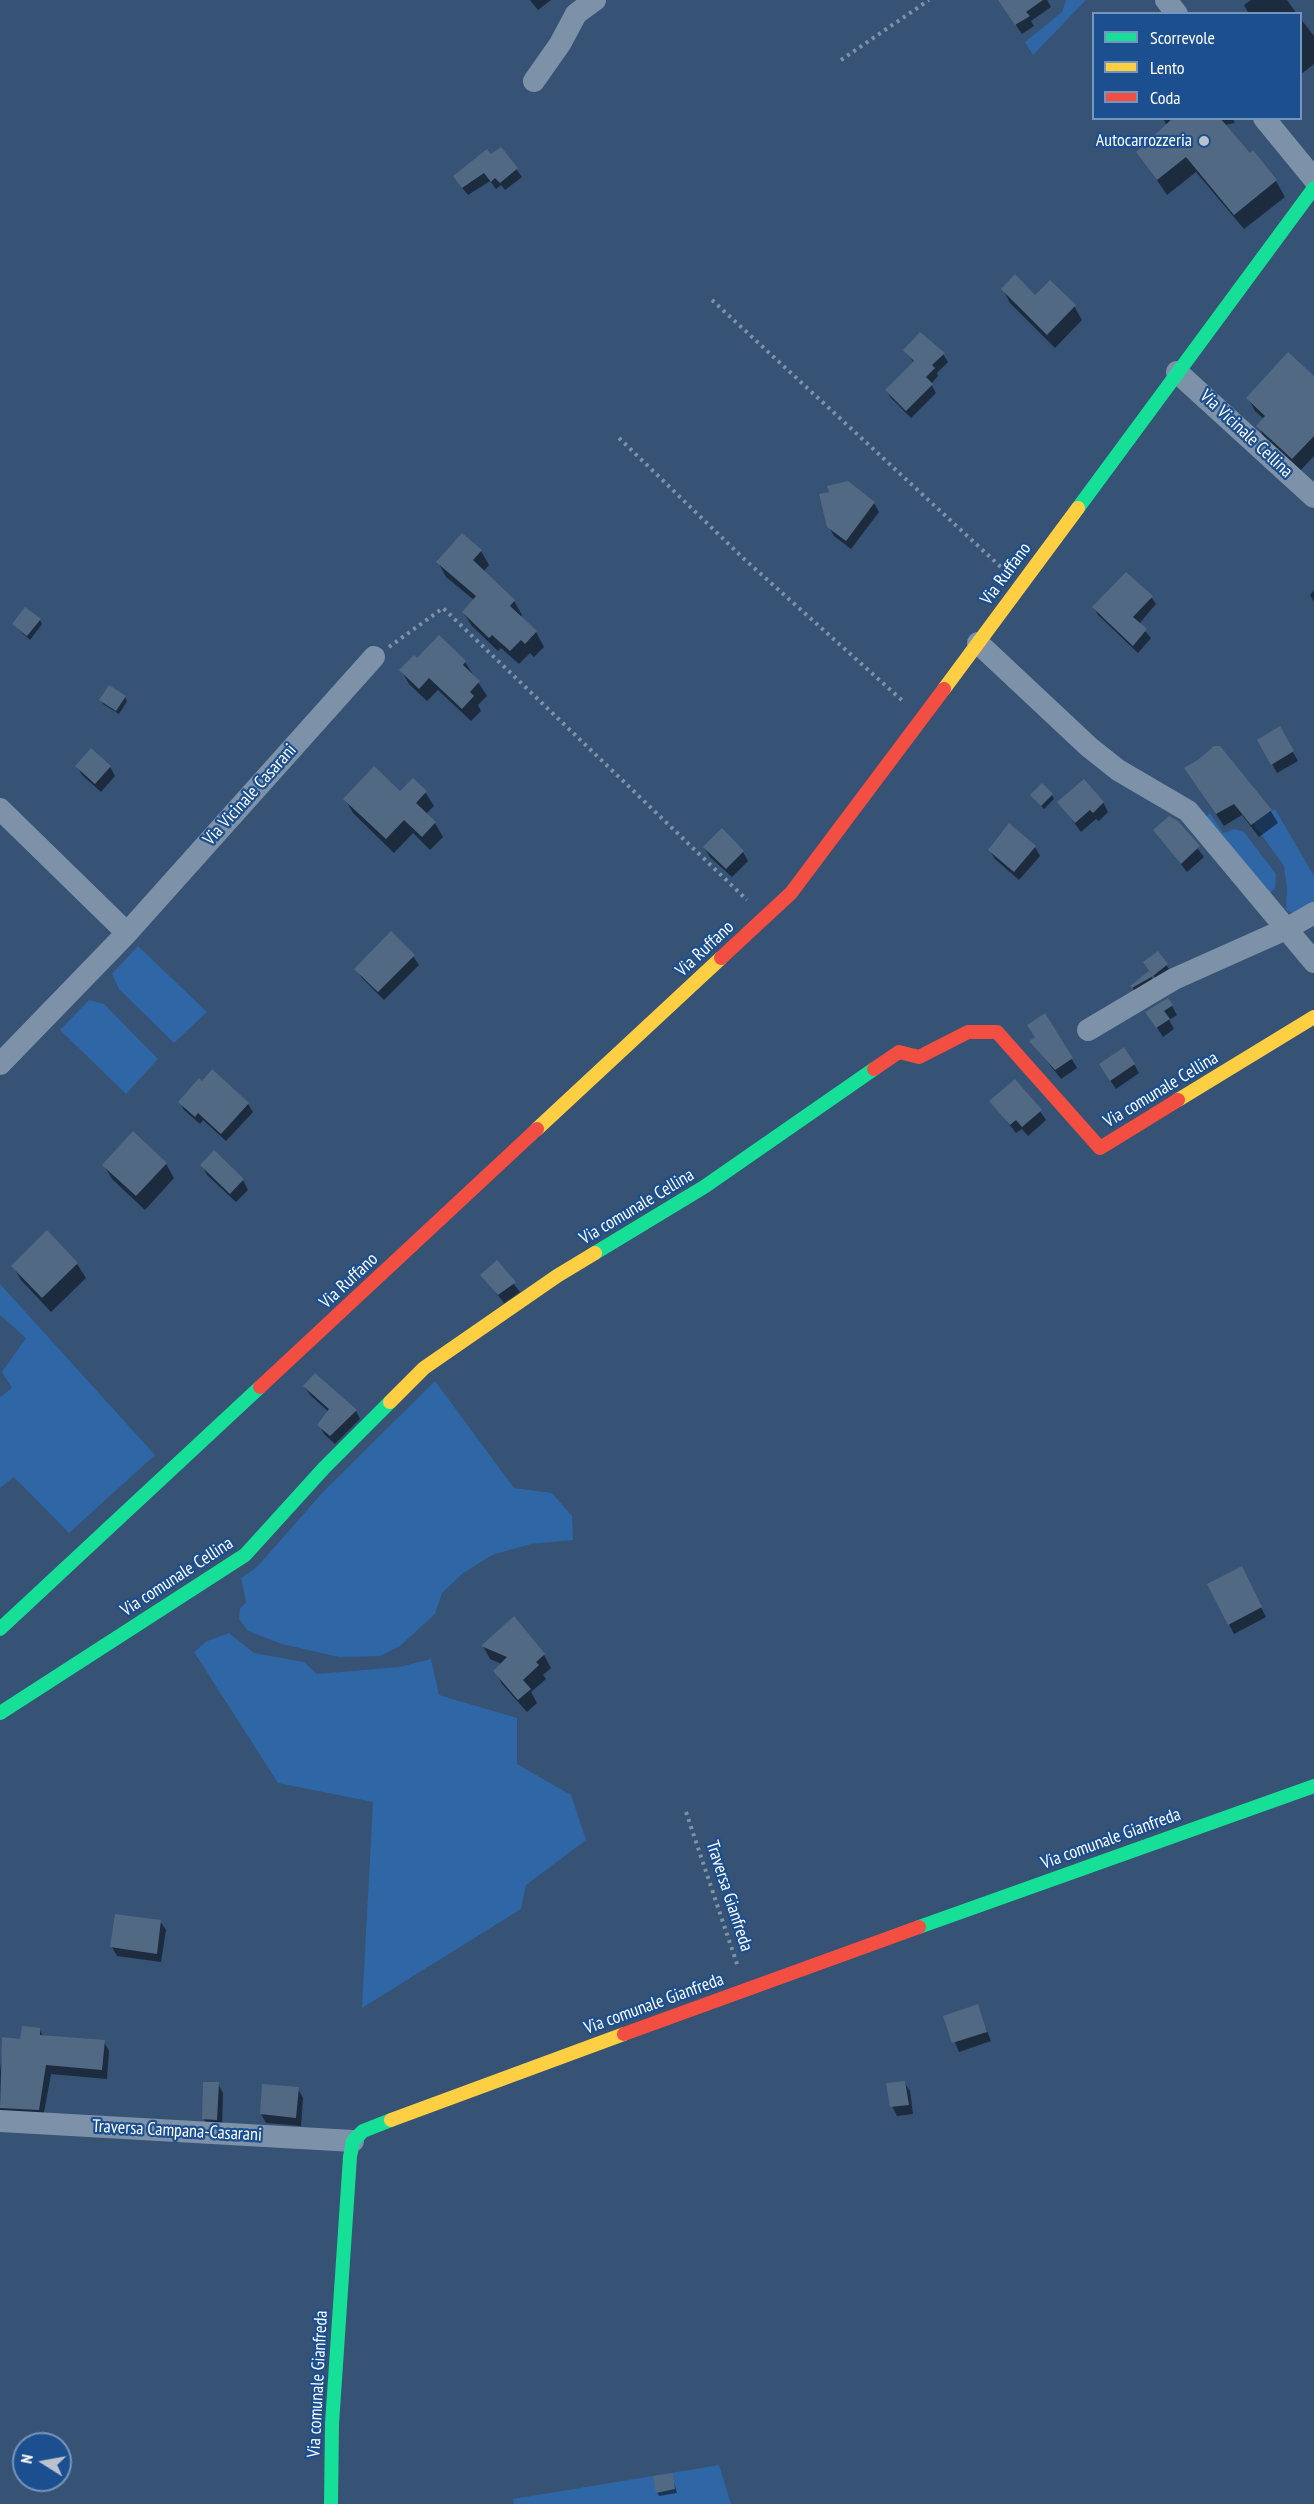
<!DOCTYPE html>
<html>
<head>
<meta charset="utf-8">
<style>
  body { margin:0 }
  #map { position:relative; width:1314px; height:2504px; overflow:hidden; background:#365274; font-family:"PT Sans Narrow",sans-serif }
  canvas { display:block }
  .legend { position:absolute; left:1092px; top:12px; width:210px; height:108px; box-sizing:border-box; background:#1b4f8f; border:2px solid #7695bc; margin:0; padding:8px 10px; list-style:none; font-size:18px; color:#fff }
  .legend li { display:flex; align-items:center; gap:12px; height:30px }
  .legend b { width:30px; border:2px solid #7695bc }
  .north { position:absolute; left:12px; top:2432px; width:60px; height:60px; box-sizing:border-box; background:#1b4f8f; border:2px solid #7695bc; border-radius:50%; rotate:281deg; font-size:16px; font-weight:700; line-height:24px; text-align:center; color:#fff }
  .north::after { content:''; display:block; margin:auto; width:21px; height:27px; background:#b9c2ce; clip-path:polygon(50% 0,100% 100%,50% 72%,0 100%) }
</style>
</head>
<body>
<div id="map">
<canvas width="1314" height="2504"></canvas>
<ul class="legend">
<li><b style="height:8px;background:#16e098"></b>Scorrevole</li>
<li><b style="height:8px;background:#ffcf43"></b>Lento</li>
<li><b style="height:8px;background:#f24e42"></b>Coda</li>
</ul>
<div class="north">N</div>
</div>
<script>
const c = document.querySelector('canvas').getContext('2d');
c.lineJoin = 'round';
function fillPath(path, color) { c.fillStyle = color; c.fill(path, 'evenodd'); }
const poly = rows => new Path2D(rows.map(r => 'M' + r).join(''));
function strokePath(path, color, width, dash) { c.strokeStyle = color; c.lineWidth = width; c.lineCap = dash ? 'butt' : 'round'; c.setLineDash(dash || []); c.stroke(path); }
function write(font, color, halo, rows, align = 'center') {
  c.font = font + ' "PT Sans Narrow",sans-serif'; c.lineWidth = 4.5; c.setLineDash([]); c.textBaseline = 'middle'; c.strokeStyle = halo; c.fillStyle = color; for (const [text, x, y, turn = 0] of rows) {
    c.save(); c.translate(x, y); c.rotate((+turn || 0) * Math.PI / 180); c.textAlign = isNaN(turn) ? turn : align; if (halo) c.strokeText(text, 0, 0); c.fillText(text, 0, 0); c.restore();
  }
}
const green = poly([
  [1066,0,1086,0,1033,55,1025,42,1062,12],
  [1275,809,1314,876,1314,903,1292,913,1286,910,1287,890,1284,866,1253,823],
  [1210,813,1223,833,1234,829,1244,832,1276,874,1275,888,1265,899,1203,820],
  [138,946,207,1012,174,1043,119,989,112,974],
  [89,1000,104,1004,158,1059,126,1094,60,1030],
  [0,1284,155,1455,69,1533,14,1477,0,1488,0,1397,12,1388,2,1372,26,1338,0,1315],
  [435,1381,514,1488,552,1493,572,1516,573,1540,531,1544,492,1555,462,1574,442,1593,435,1614,400,1646,380,1656,339,1657,282,1644,248,1631,239,1619,240,1609,246,1602,241,1578,257,1567,323,1492],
  [229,1633,254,1653,304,1662,317,1674,399,1667,431,1659,439,1695,517,1718,517,1764,571,1795,586,1840,526,1885,521,1909,362,2008,373,1802,278,1783,194,1652,207,1641],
  [719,2465,731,2504,514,2504,513,2499]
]);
const shadow = poly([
  [530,0,551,0,538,10],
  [999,0,1047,0,1051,7,1031,21,1034,26,1022,34],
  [1251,0,1287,0,1297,14,1249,14,1244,5],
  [1300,18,1314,36,1314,64,1300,75],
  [1163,118,1232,118,1235,123,1224,125,1249,155,1253,152,1276,181,1285,197,1244,229,1196,172,1167,195,1138,152,1167,126],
  [501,149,522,177,505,190,501,185,496,189,490,181,468,195,459,184],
  [1003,289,1074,306,1082,320,1055,348,1010,303],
  [905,350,943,354,948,362,937,373,938,376,931,384,936,393,911,418,891,398,886,390,914,363],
  [1314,378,1314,456,1300,471,1265,439,1258,426,1264,419,1255,411,1248,398],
  [874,503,879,512,851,549,834,536,828,526],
  [481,551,489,565,483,572,514,601,522,615,520,618,536,632,544,647,534,657,530,653,519,664,501,648,498,651,472,626,463,612,474,600,446,577,438,562],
  [1314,590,1314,602,1310,595],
  [1151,597,1156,604,1139,624,1151,638,1138,653,1098,615,1094,608],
  [40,620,42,624,30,640,13,624],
  [417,660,465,662,487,696,478,705,481,711,471,721,438,690,427,701,409,684,401,670],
  [125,697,127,701,119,714,103,704,101,700],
  [1279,728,1298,761,1277,773,1259,740],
  [77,766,110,767,115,776,101,792,82,775],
  [1186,769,1270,810,1278,823,1259,837,1242,815,1224,826],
  [425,792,434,806,426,814,435,823,443,837,430,850,413,833,394,853,353,813,345,799],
  [1032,795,1052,795,1054,799,1044,809],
  [1059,802,1103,802,1108,812,1099,821,1096,819,1081,832],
  [1177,822,1204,857,1187,872,1155,830],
  [704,847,743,852,748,861,732,877,710,857],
  [1035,847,1040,856,1019,880,995,859,990,851],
  [1158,953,1169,969,1156,979,1152,973,1150,974,1154,981,1135,992,1132,986,1150,972],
  [413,956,419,965,384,1000,362,978,356,969],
  [1172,1006,1177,1015,1169,1020,1174,1029,1163,1037,1147,1012],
  [1045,1015,1077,1068,1061,1079,1031,1041,1036,1037],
  [1134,1064,1139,1073,1116,1089,1106,1074],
  [991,1101,1040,1111,1046,1120,1028,1136,1022,1129,1016,1133],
  [180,1102,248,1104,253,1112,226,1141,203,1120,200,1124,184,1110],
  [214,1152,243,1180,248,1190,236,1202,207,1175,202,1165],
  [166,1164,174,1178,145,1210,112,1179,104,1165],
  [47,1233,77,1264,86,1278,51,1312,21,1280,13,1266],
  [497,1263,520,1292,504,1303,482,1275],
  [305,1387,356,1411,360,1419,335,1444,324,1434,319,1425,329,1412,310,1395],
  [1246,1578,1266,1617,1234,1634,1209,1585],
  [483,1646,544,1655,551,1668,543,1675,546,1679,531,1692,537,1703,527,1712,502,1684,495,1671,502,1664,490,1659],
  [160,1921,166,1930,161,1962,117,1956,112,1947],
  [977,2006,991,2041,959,2052,945,2017],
  [39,2029,43,2036,104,2042,109,2051,107,2079,51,2074,43,2118,0,2118,0,2071,4,2039,21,2040],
  [904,2082,910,2091,913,2114,897,2116,892,2106],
  [218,2084,223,2093,222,2129,209,2128,204,2119],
  [298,2089,303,2098,301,2126,266,2123,261,2114],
  [672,2475,677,2493,659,2496,657,2492]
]);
const building = poly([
  [998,0,1043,0,1026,12,1030,16,1015,25],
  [1173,118,1220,118,1250,153,1253,150,1277,180,1234,215,1186,157,1157,180,1136,152],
  [501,147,518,168,500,183,495,178,491,182,484,173,462,188,453,176,487,149,491,154],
  [1015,274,1035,295,1050,280,1076,305,1047,335,1001,289],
  [920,332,945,353,932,365,935,368,926,377,933,384,906,411,885,390,914,361,903,350],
  [1288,352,1314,376,1314,436,1292,459,1256,426,1265,416,1246,398],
  [848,481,875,502,846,541,827,527,819,494,829,492,827,486],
  [462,533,482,550,473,560,515,600,510,606,537,631,525,644,521,640,510,651,492,635,489,638,462,612,476,596,436,562],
  [1126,572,1153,596,1133,617,1147,629,1133,646,1092,607],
  [25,607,41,619,27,636,12,624],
  [439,635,466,661,463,665,480,681,470,692,474,696,462,709,429,678,419,689,399,670,414,655,417,658],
  [109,685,126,696,116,711,99,700],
  [1280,726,1294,751,1271,765,1257,740],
  [1214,746,1220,746,1272,810,1251,825,1234,804,1216,814,1184,768,1199,759],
  [91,748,111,766,95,784,75,766],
  [374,766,400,791,413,778,427,791,416,803,436,822,422,837,404,820,386,839,343,799],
  [1084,779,1104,802,1093,813,1090,810,1075,823,1057,802],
  [1042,783,1053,794,1041,806,1030,795],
  [1169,816,1178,821,1200,846,1181,864,1153,830],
  [1009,823,1036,846,1014,872,988,850],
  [722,828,744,851,726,869,703,847],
  [391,931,415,955,378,992,354,969],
  [1158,951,1168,964,1153,976,1143,962],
  [1149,971,1153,976,1132,988,1130,986],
  [1168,998,1173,1005,1164,1011,1170,1019,1156,1028,1145,1012],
  [1045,1013,1073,1058,1055,1070,1029,1041,1035,1037,1027,1025],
  [1124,1047,1135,1064,1110,1081,1099,1064],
  [212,1069,249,1103,221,1134,198,1113,195,1117,178,1102,199,1078,202,1081],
  [1015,1079,1042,1110,1022,1127,1016,1120,1010,1125,989,1101],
  [133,1131,167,1163,136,1196,102,1165],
  [214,1150,244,1179,230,1194,200,1165],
  [47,1230,78,1263,42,1298,11,1266],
  [497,1260,516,1282,498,1295,480,1275],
  [315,1373,357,1410,330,1436,317,1425,329,1409,303,1386],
  [1242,1566,1262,1607,1228,1625,1207,1584],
  [514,1616,545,1654,536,1662,539,1665,523,1680,531,1689,518,1700,493,1671,507,1657,481,1646],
  [115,1914,161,1920,157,1954,110,1947],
  [978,2004,987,2032,952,2043,943,2016],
  [22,2026,40,2028,40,2035,105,2040,102,2070,46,2065,39,2110,0,2108,2,2037,20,2039],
  [905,2081,909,2105,890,2107,886,2083],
  [203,2082,219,2082,217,2120,202,2119],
  [262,2084,299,2087,296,2118,260,2114],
  [673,2473,675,2489,656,2493,653,2476]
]);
const path = poly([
  [841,60,929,0],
  [712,300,1002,568],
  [619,438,742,557,904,702],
  [389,647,443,608,747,900],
  [686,1812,738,1967]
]);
const street = poly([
  [1166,0,1177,14],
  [534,81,560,44,576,14,595,0],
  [1264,118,1314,179],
  [1177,372,1314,497],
  [978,643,1089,747,1118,770,1188,811,1314,962],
  [0,809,127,933,0,1064],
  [127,933,374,657],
  [1088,1030,1174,979,1286,929,1314,913],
  [0,2121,353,2141]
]);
const fast = poly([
  [1078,508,1314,188],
  [595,1253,704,1187,874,1069],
  [0,1629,260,1387],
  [0,1713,245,1555,324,1468,390,1402],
  [919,1927,1314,1786],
  [331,2504,332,2424,350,2157,353,2141,363,2131,391,2120]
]);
const slow = poly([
  [944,689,1078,508],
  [1178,1100,1314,1017],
  [537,1129,721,958],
  [390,1402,424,1368,557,1276,595,1253],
  [391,2120,624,2034]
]);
const jam = poly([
  [721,958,791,893,944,689],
  [874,1069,899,1052,919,1057,968,1032,997,1032,1100,1148,1178,1100],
  [260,1387,537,1129],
  [624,2034,919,1927]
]);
const markers = [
  [1204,141,6,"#b9c2ce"]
];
const poiNames = [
  ["Autocarrozzeria",1192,141]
];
const streetNames = [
  ["Via Vicinale Cellina",1246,434,43],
  ["Via Ruffano",1006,574,-54],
  ["Via Vicinale Casarani",250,795,-48],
  ["Via Ruffano",705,949,-43],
  ["Via comunale Cellina",1161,1090,-31],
  ["Via comunale Cellina",637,1207,-31],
  ["Via Ruffano",349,1281,-43],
  ["Via comunale Cellina",177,1577,-33],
  ["Via comunale Gianfreda",1111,1839,-20],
  ["Traversa Gianfreda",729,1896,72],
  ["Via comunale Gianfreda",654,2004,-20],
  ["Traversa Campana-Casarani",177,2131,3],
  ["Via comunale Gianfreda",318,2384,-87]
];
fillPath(green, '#2f66a5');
fillPath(shadow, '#0007');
fillPath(building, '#526984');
strokePath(path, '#7d92a8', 4, [3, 4.5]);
strokePath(street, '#7d92a8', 22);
strokePath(fast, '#16e098', 14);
strokePath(slow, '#ffcf43', 14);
strokePath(jam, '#f24e42', 14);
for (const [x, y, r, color] of markers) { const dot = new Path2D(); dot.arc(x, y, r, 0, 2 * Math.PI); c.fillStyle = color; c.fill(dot); strokePath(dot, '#1b4f8f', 2); }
write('18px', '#fff', '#1b4f8f', poiNames, 'right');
write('18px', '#fff', '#1b4f8f', streetNames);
</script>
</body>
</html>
